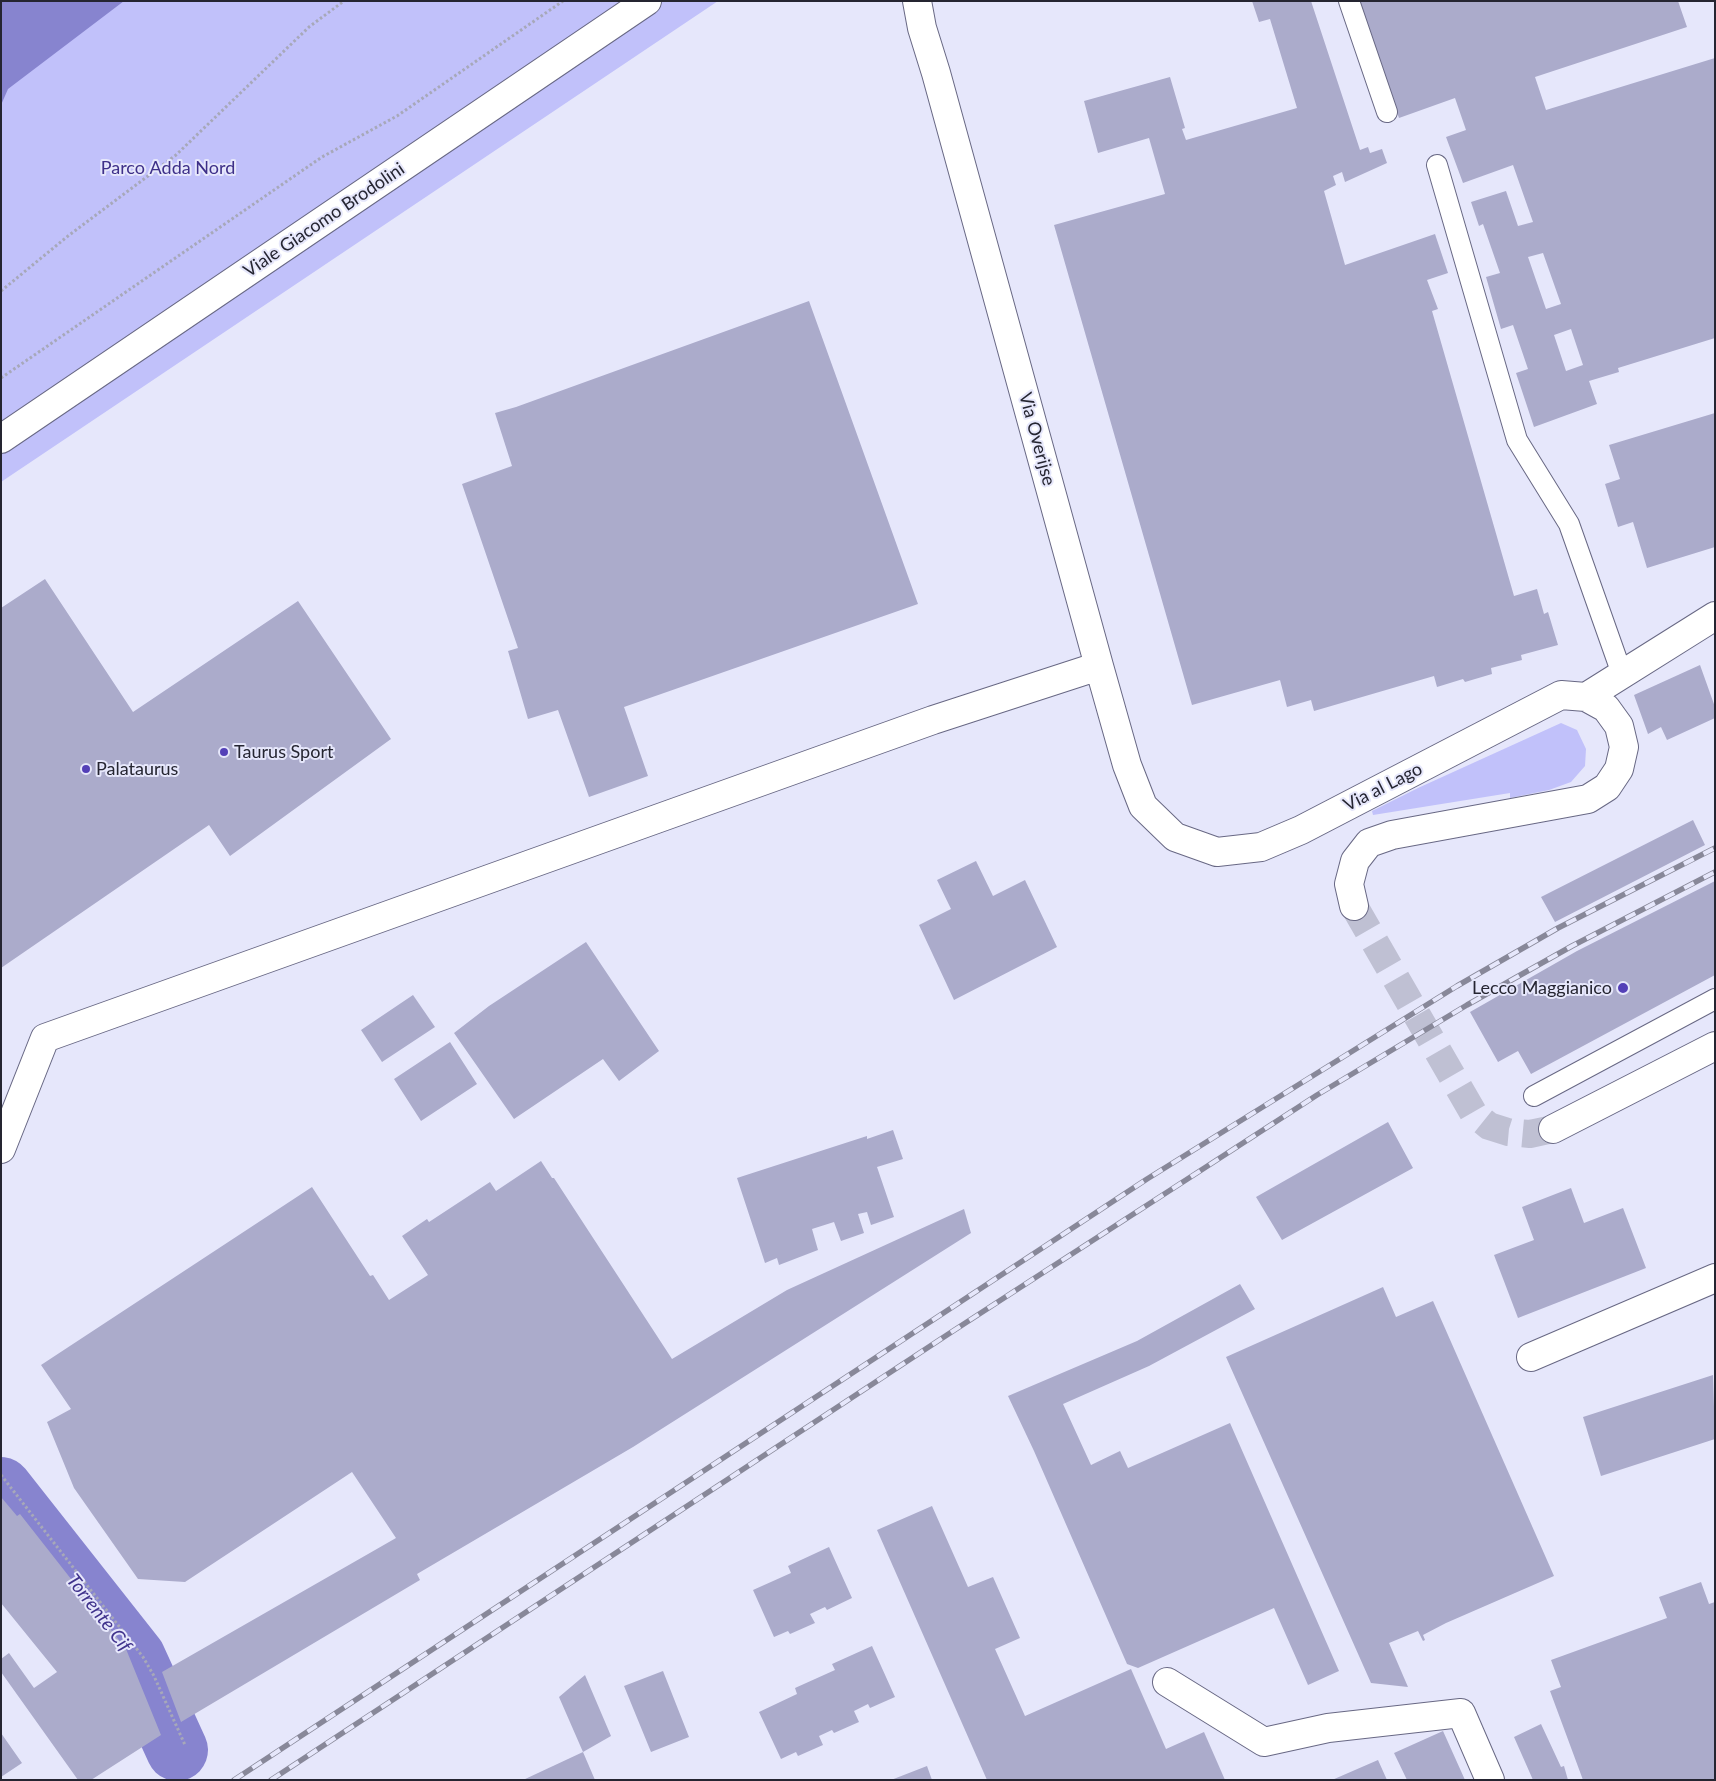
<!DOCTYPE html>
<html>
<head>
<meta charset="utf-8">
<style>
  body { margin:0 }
  #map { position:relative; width:1716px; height:1781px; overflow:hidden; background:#e6e7fb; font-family:Lato,sans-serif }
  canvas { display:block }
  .frame { position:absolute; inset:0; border:2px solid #252531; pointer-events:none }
</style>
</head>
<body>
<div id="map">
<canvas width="1716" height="1781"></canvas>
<div class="frame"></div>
</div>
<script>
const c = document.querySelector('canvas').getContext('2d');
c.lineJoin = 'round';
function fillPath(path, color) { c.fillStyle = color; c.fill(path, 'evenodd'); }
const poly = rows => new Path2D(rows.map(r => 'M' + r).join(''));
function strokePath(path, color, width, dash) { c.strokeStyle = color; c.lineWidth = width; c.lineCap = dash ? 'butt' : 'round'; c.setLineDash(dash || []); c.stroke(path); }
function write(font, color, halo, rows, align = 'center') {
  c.font = font + ' Lato,sans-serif'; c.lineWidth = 4; c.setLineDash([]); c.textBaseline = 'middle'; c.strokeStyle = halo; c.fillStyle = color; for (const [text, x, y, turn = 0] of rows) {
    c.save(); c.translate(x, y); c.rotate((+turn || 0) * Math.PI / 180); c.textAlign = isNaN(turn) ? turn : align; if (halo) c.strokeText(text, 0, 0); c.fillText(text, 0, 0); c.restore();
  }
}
const green = poly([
  [1,1,718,1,1,482],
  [1561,723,1577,730,1586,749,1585,766,1571,782,1549,790,1510,798,1510,793,1373,815,1372,811,1418,788]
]);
const water = poly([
  [1,1,124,1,8,89,1,105]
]);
const river = poly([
  [1,1488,135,1658,177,1750]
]);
const building = poly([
  [1252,1,1311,1,1360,150,1368,147,1370,153,1382,149,1387,163,1345,182,1342,172,1333,176,1336,185,1324,191,1345,265,1435,234,1448,273,1427,280,1438,309,1432,311,1514,596,1537,589,1544,614,1548,612,1558,645,1521,655,1522,660,1491,668,1492,674,1465,682,1463,679,1437,687,1434,676,1314,711,1311,700,1287,707,1280,680,1192,705,1054,225,1165,194,1149,138,1098,153,1084,101,1170,77,1185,128,1182,129,1186,140,1297,108,1270,19,1259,22],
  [1357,1,1678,1,1687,27,1535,77,1546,110,1715,58,1715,338,1618,368,1619,372,1589,381,1597,404,1534,427,1516,373,1528,369,1513,325,1501,329,1486,277,1500,273,1483,224,1479,226,1471,202,1506,191,1518,226,1533,222,1513,165,1463,183,1446,137,1466,130,1455,98,1399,118],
  [1543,253,1561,304,1546,309,1528,257],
  [1571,329,1583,365,1566,371,1554,335],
  [809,301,918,604,624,707,648,776,589,797,558,710,528,719,508,651,518,648,462,484,512,466,495,413,516,407],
  [1715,413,1715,547,1647,568,1633,522,1618,527,1605,484,1620,479,1609,445],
  [45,579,133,712,298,601,391,739,230,856,209,825,1,968,1,608],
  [1700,665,1715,707,1715,718,1667,740,1661,727,1648,734,1634,695],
  [1693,820,1705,845,1555,922,1541,897],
  [976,861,993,896,1025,880,1057,947,954,1000,919,925,951,909,937,880],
  [1715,881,1715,975,1531,1074,1518,1051,1498,1062,1470,1012,1577,951],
  [586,942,659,1051,619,1081,603,1059,514,1119,454,1033,489,1006],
  [413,995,435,1027,382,1062,361,1030],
  [450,1042,477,1084,421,1121,394,1079],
  [1388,1122,1413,1168,1282,1240,1256,1197],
  [893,1130,903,1159,877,1167,894,1217,871,1225,867,1212,858,1214,864,1233,841,1241,834,1222,812,1229,818,1250,779,1265,777,1258,765,1263,737,1178,867,1136,867,1139],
  [541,1161,552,1178,554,1178,672,1359,787,1290,964,1209,971,1233,633,1447,417,1574,420,1580,181,1722,162,1672,396,1538,352,1472,185,1582,138,1579,74,1488,47,1422,71,1409,41,1365,312,1187,370,1276,373,1275,389,1300,428,1275,402,1236,427,1219,429,1222,490,1182,496,1191],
  [1571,1188,1584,1223,1623,1208,1646,1268,1518,1318,1494,1255,1534,1240,1522,1207],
  [1240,1284,1255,1309,1149,1366,1063,1404,1091,1465,1120,1451,1128,1468,1230,1423,1339,1671,1308,1685,1274,1608,1138,1668,1127,1664,1034,1451,1008,1396,1137,1341],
  [1383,1287,1396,1317,1433,1301,1554,1576,1446,1623,1423,1635,1425,1640,1423,1641,1418,1631,1389,1643,1408,1687,1371,1683,1226,1357],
  [1713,1375,1715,1439,1601,1476,1583,1417],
  [1,1497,17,1516,20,1514,126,1649,161,1735,91,1780,78,1780,1,1672,1,1659,9,1653,34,1688,57,1672,1,1603],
  [932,1506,968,1587,993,1577,1020,1638,995,1649,1025,1716,1131,1669,1166,1749,1204,1732,1225,1780,987,1780,877,1530],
  [829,1547,852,1598,827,1610,825,1607,810,1614,815,1623,790,1634,788,1631,774,1637,753,1590,791,1573,788,1566],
  [1701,1582,1709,1604,1715,1602,1715,1780,1583,1780,1550,1691,1561,1687,1551,1660,1667,1618,1659,1597],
  [872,1646,895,1697,870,1708,868,1704,854,1711,859,1722,834,1733,832,1730,819,1736,823,1745,798,1756,796,1752,781,1759,759,1712,797,1694,795,1688,835,1670,832,1664],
  [663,1671,689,1737,651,1752,624,1686],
  [585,1675,611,1736,583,1752,559,1697],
  [1541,1724,1561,1767,1564,1766,1568,1780,1533,1780,1514,1737],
  [1443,1731,1465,1780,1407,1780,1394,1753],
  [1,1733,22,1763,1,1777],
  [583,1752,595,1780,523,1780],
  [1378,1760,1387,1780,1332,1780],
  [927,1766,932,1780,891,1780]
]);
const minorTunnel = poly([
  [1354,906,1474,1114,1489,1126,1508,1132,1530,1134,1553,1129]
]);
const path = poly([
  [1,291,68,236,176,155,309,27,344,1],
  [1,378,322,157,397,116,563,1],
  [1,1475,143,1657,154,1676,185,1745]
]);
const service = poly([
  [1349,1,1387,112],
  [1437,165,1517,440,1569,524,1622,674],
  [1534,1096,1715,999]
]);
const minor = poly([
  [917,1,922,28,936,73,1099,666,1127,765,1143,806,1175,837,1217,852,1261,847,1301,830,1561,695,1586,697,1606,708,1619,726,1624,747,1619,769,1607,787,1588,799,1392,835,1369,843,1355,861,1349,884,1354,906],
  [1586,697,1715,616],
  [1553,1129,1715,1046],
  [1,1149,45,1038,933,720,1099,666],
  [1531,1357,1715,1278],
  [1167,1682,1264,1742,1328,1728,1461,1713,1490,1780]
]);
const primary = poly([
  [1,439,647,1]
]);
const rail = poly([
  [234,1780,1147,1179,1457,986,1558,928,1715,848],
  [271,1780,953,1331,1317,1095,1467,1005,1572,946,1715,872]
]);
const markers = [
  [224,752,5,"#533fb7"],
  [86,769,5,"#533fb7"],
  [1623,988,6,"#533fb7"]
];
const parkNames = [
  ["Parco Adda Nord",168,168]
];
const streetNames = [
  ["Viale Giacomo Brodolini",324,220,-34],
  ["Via Overijse",1037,439,75],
  ["Via al Lago",1383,787,-27]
];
const poiNames = [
  ["Taurus Sport",234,752],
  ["Palataurus",96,769],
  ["Lecco Maggianico",1612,988,"right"]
];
const waterNames = [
  ["Torrente Cif",99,1613,52]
];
fillPath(green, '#c1c1fa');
fillPath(water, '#8784cf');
strokePath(river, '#8784cf', 62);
fillPath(building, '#ababcb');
strokePath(minorTunnel, '#bfc0d3', 28, [28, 14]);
strokePath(service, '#686884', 22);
strokePath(minor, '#686884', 30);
strokePath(primary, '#686884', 30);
strokePath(path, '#a7a8b9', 3, [2.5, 2.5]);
strokePath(service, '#fff', 20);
strokePath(minor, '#fff', 28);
strokePath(primary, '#fff', 28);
strokePath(rail, '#889', 5.5);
strokePath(rail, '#e6e7fb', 4, [11]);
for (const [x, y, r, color] of markers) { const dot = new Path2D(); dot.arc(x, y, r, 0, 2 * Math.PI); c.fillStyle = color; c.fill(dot); strokePath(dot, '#e6e7fb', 2); }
write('18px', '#3e3089', '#e6e7fb', parkNames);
write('18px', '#252531', '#e6e7fb', streetNames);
write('18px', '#252531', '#e6e7fb', poiNames, 'left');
write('italic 19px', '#40338c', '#e6e7fb', waterNames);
</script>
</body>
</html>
